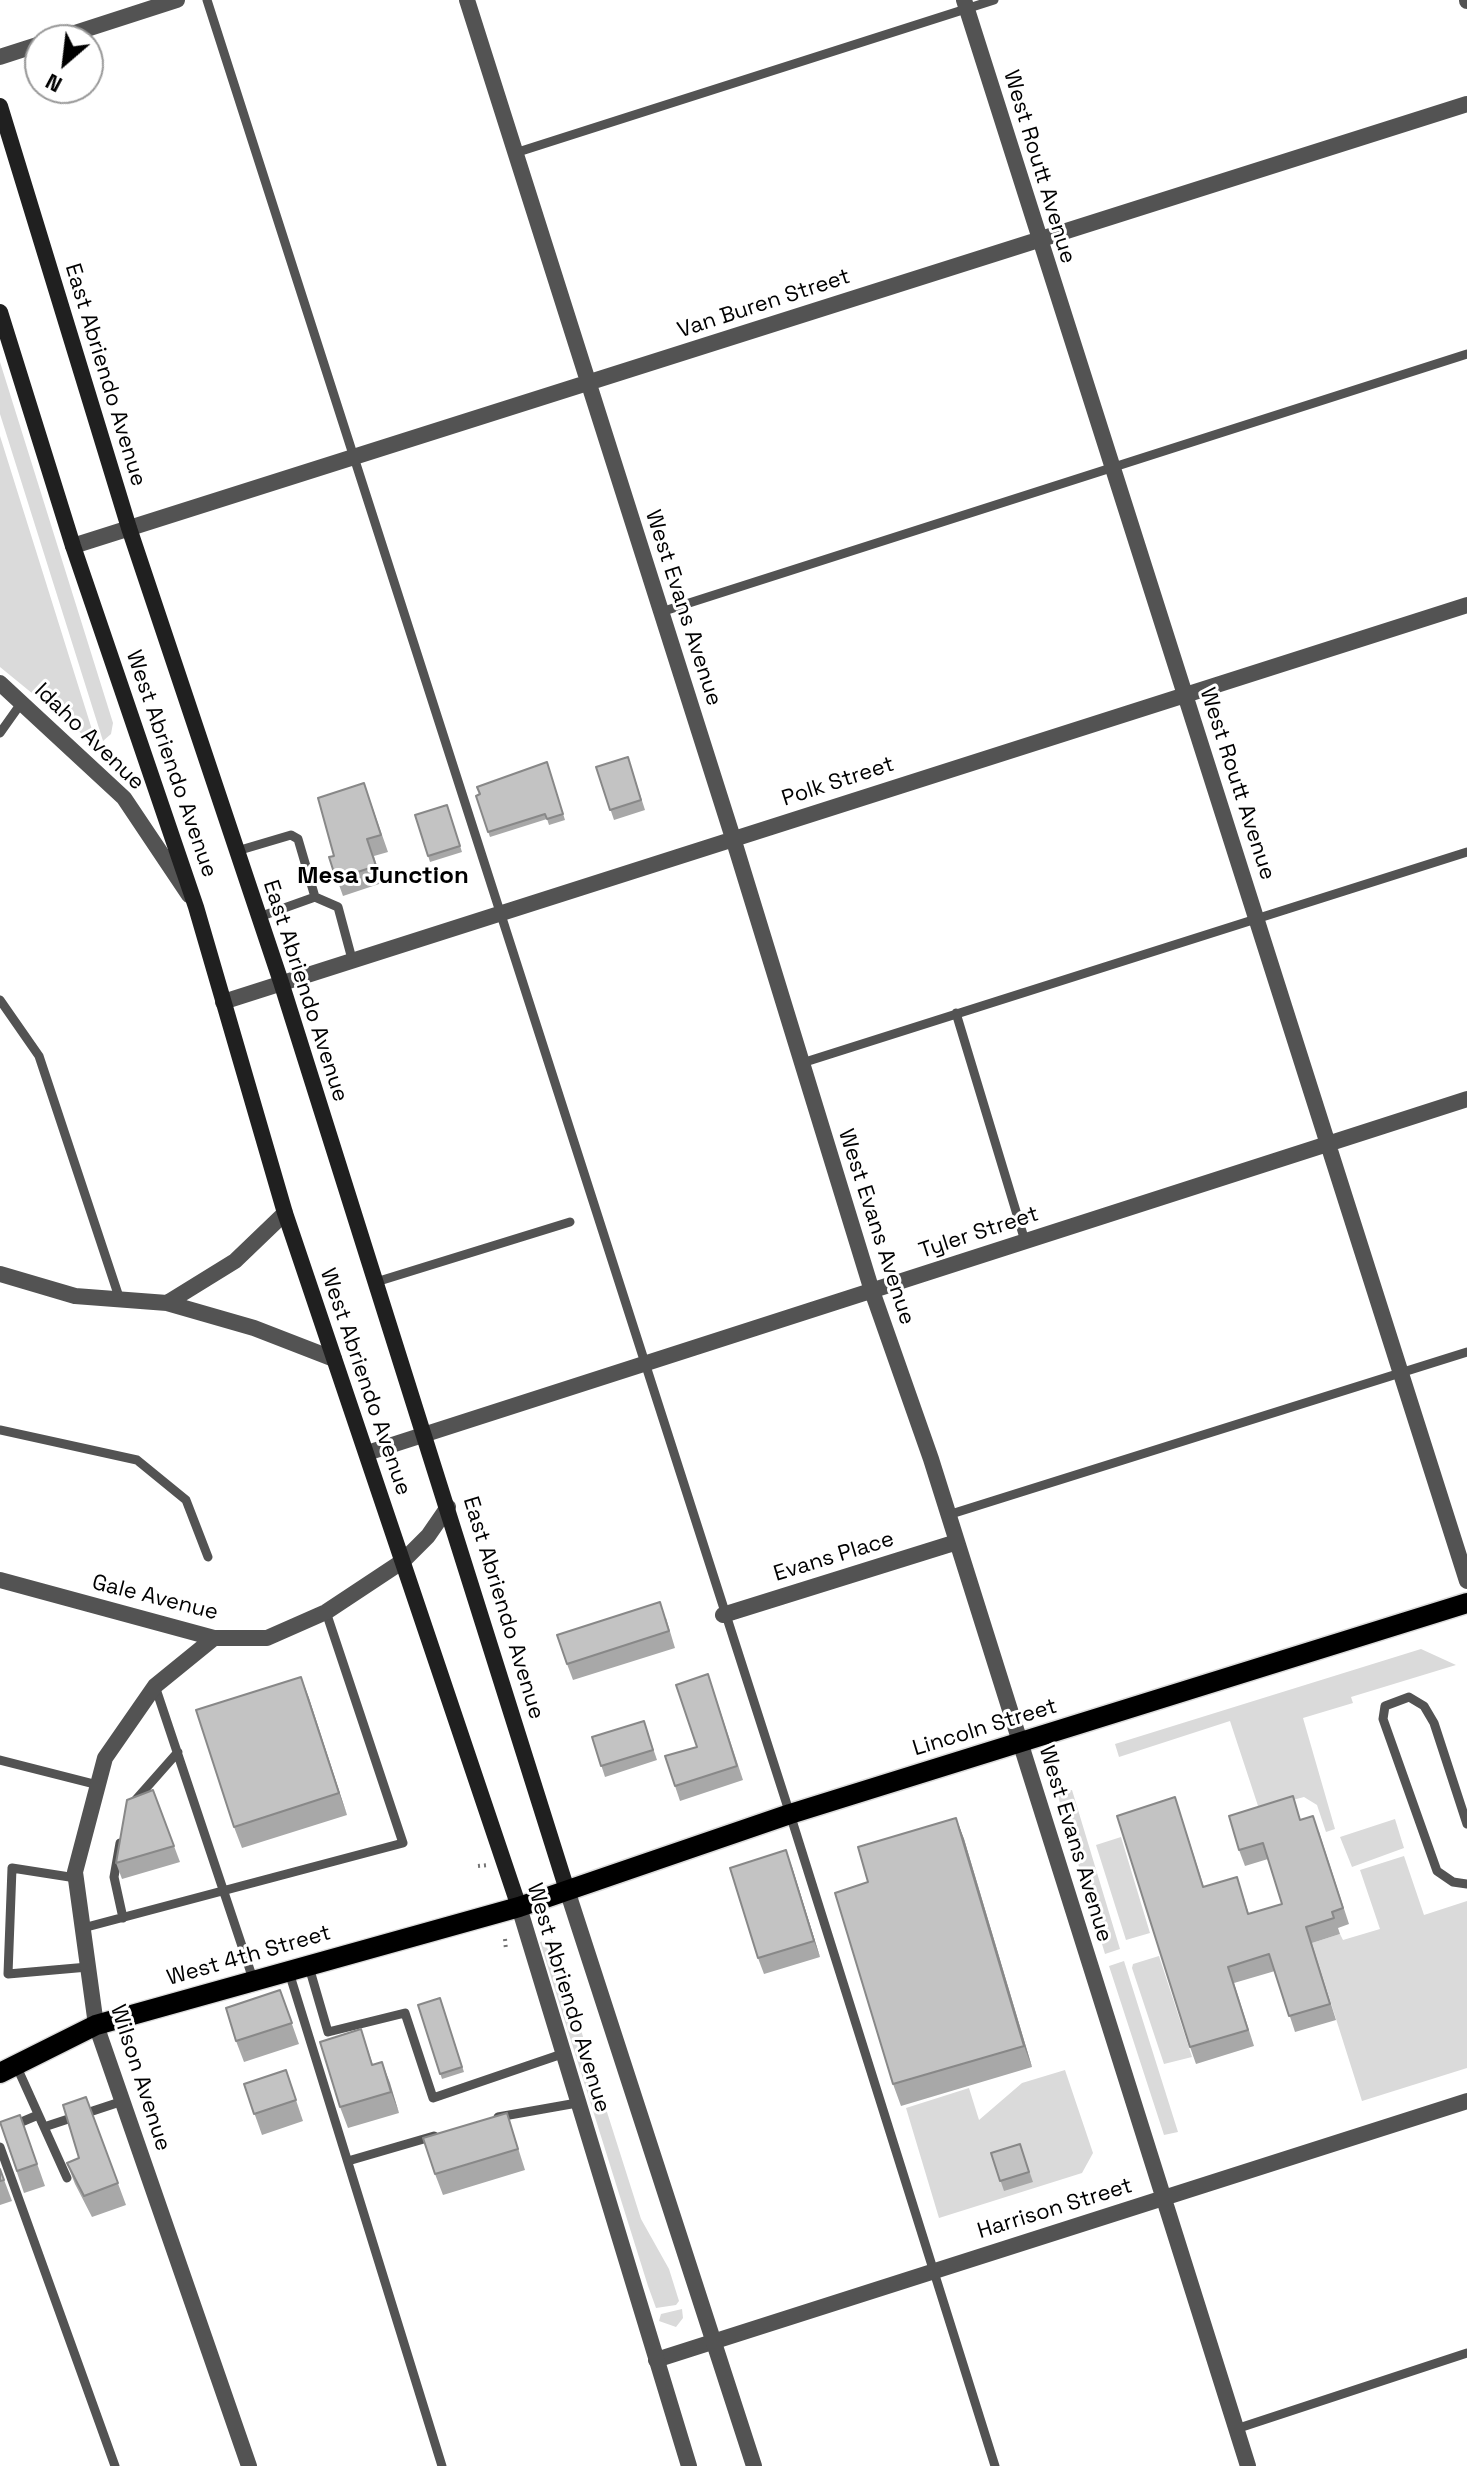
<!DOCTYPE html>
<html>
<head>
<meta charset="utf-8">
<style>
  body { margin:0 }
  #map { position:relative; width:1467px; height:2466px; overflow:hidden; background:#fff; font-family:"Space Grotesk",sans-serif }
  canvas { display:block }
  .north { position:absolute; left:24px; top:24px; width:80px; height:80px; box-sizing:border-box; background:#fff; border:2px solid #999; border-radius:50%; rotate:208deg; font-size:22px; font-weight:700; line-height:32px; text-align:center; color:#000 }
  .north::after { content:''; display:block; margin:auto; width:28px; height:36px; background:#000; clip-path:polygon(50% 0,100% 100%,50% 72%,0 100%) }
</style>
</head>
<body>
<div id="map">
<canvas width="1467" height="2466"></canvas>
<div class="north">N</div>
</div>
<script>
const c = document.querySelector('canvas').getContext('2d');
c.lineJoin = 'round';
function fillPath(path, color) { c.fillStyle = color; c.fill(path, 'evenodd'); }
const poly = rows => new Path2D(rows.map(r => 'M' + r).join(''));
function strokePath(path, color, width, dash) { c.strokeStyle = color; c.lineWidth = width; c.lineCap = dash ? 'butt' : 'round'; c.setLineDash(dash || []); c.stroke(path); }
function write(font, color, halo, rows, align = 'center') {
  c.font = font + ' "Space Grotesk",sans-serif'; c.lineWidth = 6; c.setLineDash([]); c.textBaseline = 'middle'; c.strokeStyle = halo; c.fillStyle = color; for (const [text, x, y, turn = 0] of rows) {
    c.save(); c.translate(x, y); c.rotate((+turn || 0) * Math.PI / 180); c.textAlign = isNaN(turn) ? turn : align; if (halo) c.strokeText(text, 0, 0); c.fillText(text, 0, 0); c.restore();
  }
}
const green = poly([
  [0,362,113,723,111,734,103,741,0,414],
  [0,436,94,736,93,743,0,667],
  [1421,1649,1456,1665,1351,1697,1353,1703,1303,1718,1335,1829,1326,1832,1317,1805,1304,1797,1259,1809,1230,1721,1119,1757,1115,1744],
  [1072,1790,1120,1949,1105,1954,1057,1793],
  [1395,1819,1404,1848,1352,1867,1340,1837],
  [1121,1837,1150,1933,1126,1940,1096,1845],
  [1404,1856,1424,1915,1467,1901,1467,2068,1362,2101,1312,1943,1340,1934,1343,1940,1380,1929,1360,1870],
  [552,1939,641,2219,669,2269,679,2301,676,2305,656,2308,648,2286,540,1942],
  [1159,1956,1192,2057,1164,2064,1132,1968,1133,1964],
  [1124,1961,1178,2132,1164,2135,1109,1966],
  [1065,2070,1093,2153,1082,2173,939,2218,906,2108,969,2088,979,2120,1022,2083],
  [682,2309,683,2318,676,2327,659,2321,661,2314]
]);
const path = poly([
  [478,1866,488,1865],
  [505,1939,506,1950]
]);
const service = poly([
  [207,0,790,1814,995,2466],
  [515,153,994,0],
  [661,612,1467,354],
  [0,733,22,702],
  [237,851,291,835,298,839,315,897,338,907,352,959],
  [259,917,315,897],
  [0,1000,39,1056,120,1300],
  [956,1013,1025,1241],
  [802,1063,1467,852],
  [376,1282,570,1222],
  [0,1430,137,1460,186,1500,208,1557],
  [948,1515,1467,1352],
  [155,1686,253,1979],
  [0,1760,98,1785],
  [132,1804,178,1752],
  [1467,1824,1434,1723,1424,1706,1409,1697,1385,1706,1383,1719,1437,1871,1453,1882,1467,1884],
  [120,1843,114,1877,123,1918],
  [76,1878,12,1868,8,1974,88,1967],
  [83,1928,403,1843,326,1612],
  [309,1967,328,2032,405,2013,433,2098,562,2054],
  [288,1969,442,2466],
  [16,2065,67,2178],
  [498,2117,577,2103],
  [12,2126,38,2115],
  [44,2127,123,2101],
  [0,2147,115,2466],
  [348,2161,434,2136],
  [1236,2429,1467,2353]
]);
const minor = poly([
  [467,0,733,838,872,1291,931,1459,1248,2466],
  [964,0,1467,1581],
  [1467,0,1467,1],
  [53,40,177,0],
  [0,57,40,44],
  [73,546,1467,104],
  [0,683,124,798,189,895],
  [223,1002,1467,605],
  [0,1274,75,1296,167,1303,254,1328,334,1359],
  [167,1303,235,1261,285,1213],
  [367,1453,1467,1099],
  [0,1580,214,1638,267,1638,326,1612,403,1561,428,1536,448,1507],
  [723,1615,957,1542],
  [214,1638,155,1686,105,1758,75,1872,96,2025,249,2466],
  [656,2360,1467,2101]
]);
const tertiary = poly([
  [567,1890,754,2466],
  [519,1907,689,2466]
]);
const secondary = poly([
  [0,106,129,528,281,982,567,1890],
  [0,312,73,546,196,907,285,1213,519,1907]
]);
const primary = poly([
  [0,2073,96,2025,519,1907,790,1814,1467,1603]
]);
const wall = poly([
  [628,757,645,810,614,820,596,767],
  [547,762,565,820,549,825,547,819,490,837,476,796],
  [364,783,388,852,374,856,382,883,343,896,329,857,334,856],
  [447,805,462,852,430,862,415,815],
  [666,1618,675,1648,573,1680,567,1664],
  [301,1677,347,1815,242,1848,234,1827],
  [713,1689,743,1780,680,1801,665,1756,697,1747],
  [644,1721,657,1760,605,1777,592,1737],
  [153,1790,180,1862,122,1879,116,1863],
  [1175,1797,1204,1887,1242,1893,1249,1914,1282,1904,1268,1859,1245,1866,1239,1850,1301,1820,1319,1832,1349,1924,1338,1928,1340,1934,1312,1943,1336,2020,1295,2032,1275,1971,1234,1983,1254,2046,1196,2064,1190,2047],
  [956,1818,964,1839,1032,2067,901,2106,893,2084,868,1882],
  [792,1867,820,1957,764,1974,758,1958],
  [280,1990,299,2044,244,2062,236,2041],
  [440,1998,464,2072,442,2079,418,2005],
  [361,2029,373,2065,382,2062,399,2113,348,2128,340,2107],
  [286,2070,303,2121,262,2135,244,2084],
  [86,2097,126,2205,92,2217,75,2184,67,2163,79,2158],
  [507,2113,525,2170,443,2195,435,2174],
  [20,2115,45,2186,24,2193,0,2123],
  [1020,2144,1033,2182,1004,2191,991,2153],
  [0,2169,12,2201,0,2205]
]);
const shadedWall = poly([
  [301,1677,309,1698,347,1815,339,1793],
  [956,1818,964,1839,1032,2067,1024,2046],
  [786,1850,792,1867,820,1957,814,1941],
  [382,2062,390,2083,399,2113,391,2092]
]);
const building = poly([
  [628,757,641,800,610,810,596,767,628,757],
  [547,762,563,814,547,819,545,814,488,832,476,796,480,794,477,787,547,762],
  [364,783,381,835,367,839,376,866,336,879,329,857,334,856,318,798,364,783],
  [447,805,460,846,428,856,415,815,447,805],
  [660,1602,669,1631,567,1664,557,1635,660,1602],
  [708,1674,737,1766,675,1786,665,1756,697,1747,676,1685,708,1674],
  [301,1677,339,1793,234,1827,196,1710,301,1677],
  [644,1721,653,1750,601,1766,592,1737,644,1721],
  [153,1790,174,1846,116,1863,127,1800,153,1790],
  [1293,1796,1300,1820,1313,1816,1343,1908,1332,1912,1334,1918,1306,1927,1330,2004,1289,2016,1269,1954,1228,1967,1248,2030,1190,2047,1117,1816,1175,1797,1203,1887,1237,1877,1248,1914,1282,1904,1263,1843,1239,1850,1229,1816,1293,1796],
  [956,1818,1024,2046,893,2084,835,1893,868,1882,858,1847,956,1818],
  [786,1850,814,1941,758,1958,730,1868,786,1850],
  [280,1990,292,2023,236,2041,226,2008,280,1990],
  [440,1998,462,2067,440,2074,418,2005,440,1998],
  [361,2029,372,2065,382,2062,391,2092,340,2107,320,2042,361,2029],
  [286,2070,296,2100,254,2114,244,2084,286,2070],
  [86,2097,118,2183,84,2196,67,2163,79,2158,63,2105,86,2097],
  [507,2113,518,2149,435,2174,423,2138,507,2113],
  [20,2115,37,2164,17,2171,0,2122,20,2115],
  [1020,2144,1029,2172,1000,2181,991,2153,1020,2144],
  [0,2169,4,2180,0,2181,0,2169]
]);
const streetNames = [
  ["West Routt Avenue",1039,167,73],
  ["Van Buren Street",764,304,-18],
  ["East Abriendo Avenue",105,375,73],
  ["West Evans Avenue",683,608,72],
  ["Idaho Avenue",89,737,44],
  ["West Abriendo Avenue",171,764,71],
  ["Polk Street",838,782,-18],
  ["West Routt Avenue",1237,784,72],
  ["East Abriendo Avenue",305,991,72],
  ["West Evans Avenue",876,1227,72],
  ["Tyler Street",979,1233,-18],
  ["West Abriendo Avenue",365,1382,71],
  ["Evans Place",834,1557,-17],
  ["Gale Avenue",155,1598,14],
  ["East Abriendo Avenue",503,1608,73],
  ["Lincoln Street",985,1728,-17],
  ["West Evans Avenue",1075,1844,73],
  ["West 4th Street",249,1956,-16],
  ["West Abriendo Avenue",568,1998,73],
  ["Wilson Avenue",140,2078,72],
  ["Harrison Street",1055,2209,-17]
];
const neighbourhoodNames = [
  ["Mesa Junction",383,876]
];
fillPath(green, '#dadada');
strokePath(primary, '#dbdbdb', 23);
strokePath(path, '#757575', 4, [2, 4]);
strokePath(service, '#535353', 9);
strokePath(minor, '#535353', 16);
strokePath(tertiary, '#535353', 16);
strokePath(secondary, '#202020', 16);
strokePath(primary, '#000', 20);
fillPath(wall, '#a8a8a8');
fillPath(shadedWall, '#888');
fillPath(building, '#c3c3c3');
strokePath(building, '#888', 2);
write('22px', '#000', '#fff', streetNames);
write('bold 24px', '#000', '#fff', neighbourhoodNames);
</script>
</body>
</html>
